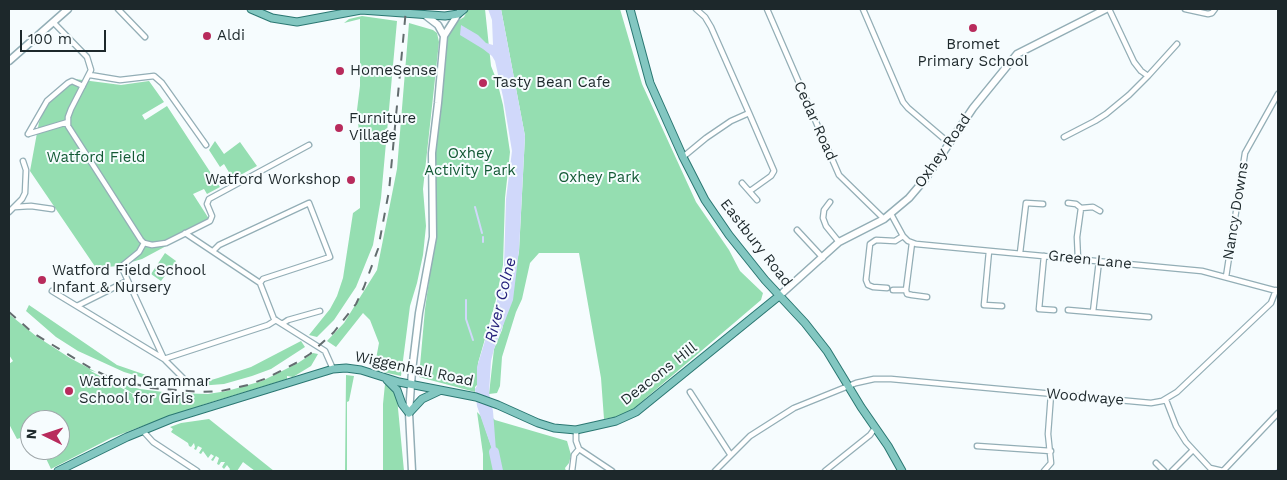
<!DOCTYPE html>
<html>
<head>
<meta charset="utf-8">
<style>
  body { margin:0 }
  #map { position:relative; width:1287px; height:480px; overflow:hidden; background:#f6fcfe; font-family:"Work Sans",sans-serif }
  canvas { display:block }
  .frame { position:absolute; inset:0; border:10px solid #1d282b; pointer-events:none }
  .north { position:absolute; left:20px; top:410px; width:50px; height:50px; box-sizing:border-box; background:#f6fcfe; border:1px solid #9fa7aa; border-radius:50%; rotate:274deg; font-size:14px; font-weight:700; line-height:20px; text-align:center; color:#1d282b }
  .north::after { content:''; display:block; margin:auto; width:18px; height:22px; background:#b82b5c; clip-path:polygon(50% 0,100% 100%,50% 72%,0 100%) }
  .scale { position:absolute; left:20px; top:30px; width:86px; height:22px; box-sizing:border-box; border:2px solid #1d282b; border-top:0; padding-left:6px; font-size:15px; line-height:18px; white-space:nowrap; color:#1d282b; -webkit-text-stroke:4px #f6fcfe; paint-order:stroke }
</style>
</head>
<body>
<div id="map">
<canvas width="1287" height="480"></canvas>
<div class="frame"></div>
<div class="north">N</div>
<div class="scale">100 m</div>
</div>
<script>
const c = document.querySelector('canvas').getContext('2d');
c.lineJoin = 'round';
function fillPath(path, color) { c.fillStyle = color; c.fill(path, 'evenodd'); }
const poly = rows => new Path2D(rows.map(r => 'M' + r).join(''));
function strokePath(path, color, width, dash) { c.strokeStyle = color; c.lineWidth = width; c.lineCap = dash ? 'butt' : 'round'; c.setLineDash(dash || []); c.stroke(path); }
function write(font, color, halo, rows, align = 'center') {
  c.font = font + ' "Work Sans",sans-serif'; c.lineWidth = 4; c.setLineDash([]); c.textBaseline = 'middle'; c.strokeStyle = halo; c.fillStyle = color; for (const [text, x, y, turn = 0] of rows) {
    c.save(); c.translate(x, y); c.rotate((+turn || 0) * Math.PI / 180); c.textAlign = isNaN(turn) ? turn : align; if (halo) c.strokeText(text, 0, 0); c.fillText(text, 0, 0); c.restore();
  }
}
const green = poly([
  [468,9,485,9,491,66,497,81,503,105,510,152,505,198,503,265,495,304,478,363,477,385,475,387,475,392,419,377,425,309,436,231,435,154,447,40,453,24,464,17],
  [501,9,620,9,642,84,696,202,729,250,740,271,763,293,761,300,626,415,604,419,601,378,579,253,539,253,530,263,522,299,516,312,502,357,500,386,497,393,489,394,494,349,502,330,519,252,525,136],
  [362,16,397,21,381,198,373,245,356,287,334,320,317,337,309,335,330,309,337,296,343,278,353,213,360,208,360,144,357,110,360,86,360,19,344,23,349,19],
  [409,23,433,30,437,33,439,42,423,189,426,226,423,255,417,283,410,306,401,376,374,370,379,343,370,320,363,313,336,347,327,341,344,323,377,270,397,169],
  [75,79,121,85,149,81,164,102,142,115,145,120,167,106,220,187,207,194,204,189,193,194,211,222,142,259,118,266,96,268,30,171,39,122,49,100],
  [215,141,224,154,240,142,257,166,233,179,224,164,220,167,209,150],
  [165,253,176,261,161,281,151,274],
  [29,305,117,365,146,375,172,381,167,382,147,379,124,372,78,351,56,337,26,311],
  [9,314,36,336,70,358,96,372,89,370,145,401,114,382,140,389,171,393,208,394,227,391,262,381,298,363,313,353,318,354,311,366,293,377,287,376,287,379,205,404,137,428,111,438,51,469,42,450,60,450,60,420,30,420,30,435,17,439,9,424,9,364,13,361,9,355],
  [301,341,305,347,271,369,252,376,224,384,198,386,183,384,201,383,218,378,251,367],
  [346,375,354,376,349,401,347,402,347,471,345,471],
  [385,384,390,387,397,398,404,471,383,471,383,404],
  [477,412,481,416,496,460,492,417,495,420,567,441,571,455,569,463,565,468,566,471,483,471,483,454],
  [209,419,274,471,255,471,243,462,237,471,231,470,229,471,230,469,227,465,224,469,222,467,225,462,221,462,219,465,217,464,219,458,216,456,213,461,211,460,214,456,211,454,208,458,203,451,201,454,199,453,202,448,198,446,196,450,194,449,195,447,194,443,191,447,189,446,188,443,171,432,173,429,170,427,181,423]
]);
const water = poly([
  [488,9,501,9,525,136,519,250,513,300,494,349,491,361,489,393,493,411,497,464,477,406,475,389,477,386,477,367,497,301,504,266,506,199,512,151,503,97,495,61,492,56,483,49,460,35,461,25,478,35,486,43,493,45,492,20]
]);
const stream = poly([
  [475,207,482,233],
  [483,242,483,237],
  [466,300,466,319,473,340],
  [1276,471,1278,469]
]);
const river = poly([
  [494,452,498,471]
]);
const street = poly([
  [118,9,145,37],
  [696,9,705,17,711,27,749,113],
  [767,9,839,175,884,219],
  [863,9,903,102,908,108,949,143],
  [1109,9,1134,62,1141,71,1148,76,1177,44],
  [1185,9,1208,14,1212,13,1215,9],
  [53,22,87,57,91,70,71,109,68,117,68,126,141,240,144,243],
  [90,75,120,80,154,76,162,83,206,145],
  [28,134,47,101,68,83,72,81,83,86],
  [28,134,68,122],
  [1064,137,1095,121,1106,114,1129,95,1148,76],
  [683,157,706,138,731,121,749,113,774,171,771,176,750,191],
  [742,183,757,200],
  [830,202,824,210,823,218,826,226,839,242],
  [1068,203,1076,204,1081,208,1093,207,1100,211],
  [15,207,31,206,52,209],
  [9,212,22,199,25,193,26,170,23,161],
  [891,214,903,236,908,241,916,244,1202,271,1277,291],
  [797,230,823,258],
  [185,233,260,283,274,319,325,351,333,369],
  [144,243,139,252,123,265,122,268,164,359,268,325,276,320],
  [144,243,152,245,166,243,210,221,212,216,207,204,209,199,309,145],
  [213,251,219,245,309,203,330,257,263,279,260,283],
  [989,251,984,305,1002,306],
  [1020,253,1026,203,1043,204],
  [1044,256,1039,309,1054,310],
  [1078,259,1077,237,1081,208],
  [1226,277,1245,153,1278,94],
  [887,288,873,287,868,285,866,280,870,244,876,240,895,241,903,236],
  [893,290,906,290,907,294,912,295,927,297],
  [906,290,912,243],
  [52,291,164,359,183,378],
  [77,306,127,281],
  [1068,310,1149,317],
  [1093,312,1099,261],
  [282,324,288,320,320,311],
  [690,392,730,454],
  [1166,400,1176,426,1186,442,1210,468,1223,471],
  [576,430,576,441,579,449,612,471],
  [143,431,153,442,197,471],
  [977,446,1051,451],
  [1156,463,1164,471],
  [572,471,574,455,579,449],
  [715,471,750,436,794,408,856,383,874,379,891,379,1151,403,1162,401,1177,392,1271,303,1276,290],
  [825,471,870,435,875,428],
  [1044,471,1051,463,1048,434,1051,394],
  [1172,471,1193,450],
  [1223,471,1278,413]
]);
const secondary = poly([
  [444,36,458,14],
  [9,61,68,9],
  [779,296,839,242,884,219,909,198,926,178,973,108,1017,54,1106,9],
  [412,471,409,413,412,371,419,313,433,237,432,153,438,103,444,36,438,25,425,15]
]);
const primary = poly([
  [251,9,272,18,297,22,361,10,445,16,458,14,464,9],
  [630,9,650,83,683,157,705,200,729,235,765,280,805,323,827,351,861,407,888,446,902,471],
  [387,380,397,390,402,404,409,413,422,399,439,391],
  [58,471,127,437,171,419,333,369,346,368,361,370,399,382,476,397,498,405,538,423,554,428,576,430,594,426,616,421,636,412,779,296]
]);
const rail = poly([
  [9,312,33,333,92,369,111,378,151,388,200,392,221,391,248,385,267,378,296,363,310,354,334,332,356,304,364,287,378,249,389,191,406,9]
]);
const markers = [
  [973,28,5,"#b82b5c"],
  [207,36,5,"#b82b5c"],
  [340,71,5,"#b82b5c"],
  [483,83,5,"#b82b5c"],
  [339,128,5,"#b82b5c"],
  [351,180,5,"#b82b5c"],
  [42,280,5,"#b82b5c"],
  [69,391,5,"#b82b5c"]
];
const poiNames = [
  ["Aldi",217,36],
  ["Bromet",973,45,"center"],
  ["Primary School",973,62,"center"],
  ["HomeSense",350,71],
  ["Tasty Bean Cafe",493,83],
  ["Furniture",349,119],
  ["Village",349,136],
  ["Watford Workshop",341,180,"right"],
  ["Watford Field School",52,271],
  ["Infant & Nursery",52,288],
  ["Watford Grammar",79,382],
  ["School for Girls",79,399]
];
const streetNames = [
  ["Cedar Road",815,121,66],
  ["Oxhey Road",943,151,-55],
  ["Nancy Downs",1236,211,-81],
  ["Eastbury Road",756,243,52],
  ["Green Lane",1090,260,6],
  ["Wiggenhall Road",414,369,12],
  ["Deacons Hill",659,374,-38],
  ["Woodwaye",1085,397,5]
];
const parkNames = [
  ["Oxhey",470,154],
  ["Activity Park",470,171],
  ["Watford Field",96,158],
  ["Oxhey Park",599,178]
];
const waterNames = [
  ["River Colne",501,300,-76]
];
fillPath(green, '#95deb1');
fillPath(water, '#d0d8fa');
strokePath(stream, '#d0d8fa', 2);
strokePath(river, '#d0d8fa', 10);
strokePath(street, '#93aeb6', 7);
strokePath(secondary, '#93aeb6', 9);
strokePath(primary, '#2a7772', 9);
strokePath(street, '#fff', 4.5);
strokePath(secondary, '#fff', 6);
strokePath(primary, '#83c7c1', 7);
strokePath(rail, '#636d6f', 2, [9, 9]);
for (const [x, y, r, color] of markers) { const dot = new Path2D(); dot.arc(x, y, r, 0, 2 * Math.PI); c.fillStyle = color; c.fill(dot); strokePath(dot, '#f6fcfe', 2); }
write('15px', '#1d282b', '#f6fcfe', poiNames, 'left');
write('15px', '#1d282b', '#f6fcfe', streetNames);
write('15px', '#145a36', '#f6fcfe', parkNames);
write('italic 16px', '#231f7b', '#f6fcfe', waterNames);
</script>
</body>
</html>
